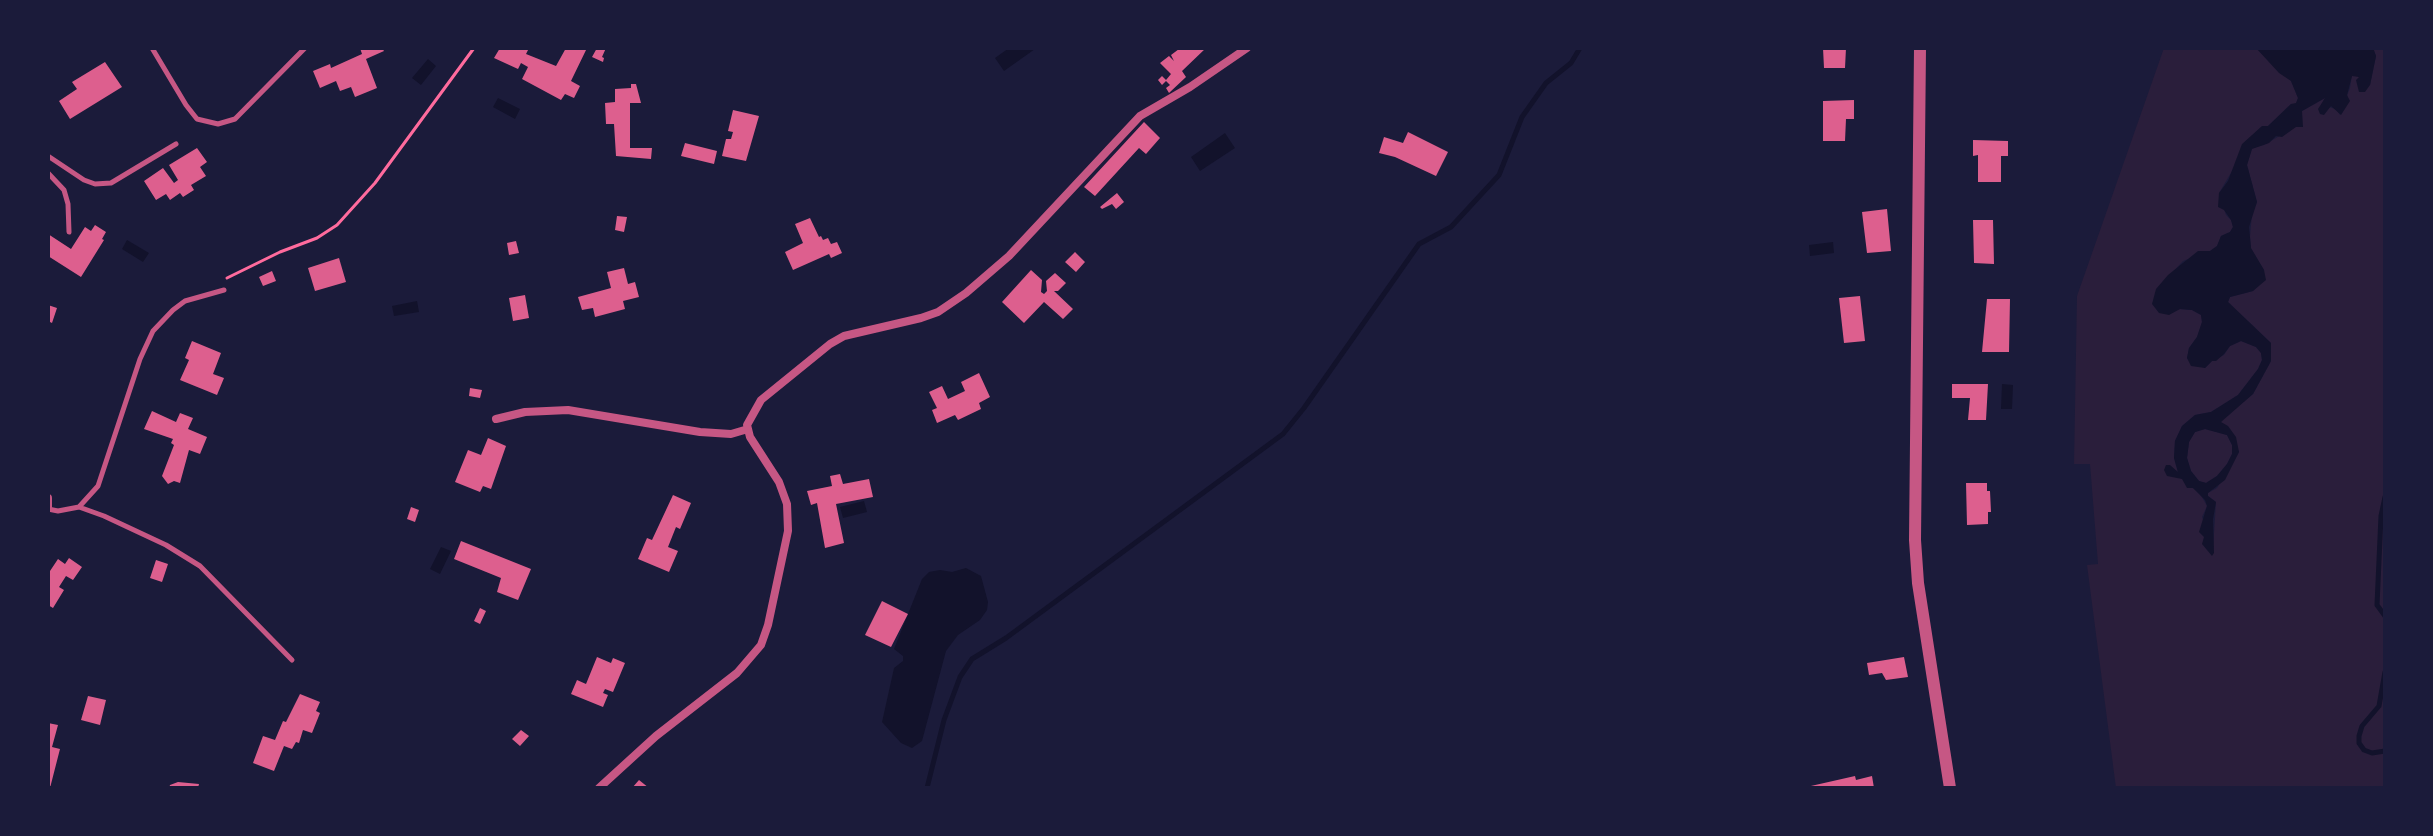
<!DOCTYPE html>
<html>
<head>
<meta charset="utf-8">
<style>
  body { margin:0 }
  #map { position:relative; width:2433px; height:836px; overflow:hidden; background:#1b1b3a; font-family:Arial,sans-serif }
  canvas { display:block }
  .frame { position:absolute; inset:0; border:50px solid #1b1b3a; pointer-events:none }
</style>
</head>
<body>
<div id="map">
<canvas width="2433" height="836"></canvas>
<div class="frame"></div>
</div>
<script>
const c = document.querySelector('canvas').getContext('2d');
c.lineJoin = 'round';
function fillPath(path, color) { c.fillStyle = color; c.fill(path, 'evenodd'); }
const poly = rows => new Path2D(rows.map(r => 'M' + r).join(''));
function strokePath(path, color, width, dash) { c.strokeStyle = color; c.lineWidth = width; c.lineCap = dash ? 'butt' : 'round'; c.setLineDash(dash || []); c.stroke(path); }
const green = poly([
  [2164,48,2256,48,2291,81,2298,98,2296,104,2291,104,2268,126,2235,166,2219,193,2226,215,2231,220,2233,227,2230,232,2221,236,2217,246,2210,251,2183,261,2157,289,2179,309,2192,310,2201,315,2202,322,2197,337,2189,348,2187,358,2205,368,2212,361,2224,355,2230,346,2241,341,2256,347,2261,353,2262,360,2258,369,2238,395,2211,412,2195,415,2182,426,2175,441,2174,458,2178,473,2186,484,2199,492,2207,506,2202,517,2213,549,2216,502,2208,496,2208,493,2217,488,2239,452,2221,423,2222,419,2253,394,2271,361,2271,343,2228,302,2230,297,2253,291,2264,275,2264,270,2251,249,2250,237,2252,213,2257,202,2247,165,2252,148,2264,145,2302,123,2302,111,2325,98,2321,105,2336,109,2340,115,2350,88,2352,75,2358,76,2370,85,2376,56,2373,48,2385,48,2385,788,2116,788,2087,565,2098,564,2090,464,2074,464,2077,296],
  [2205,429,2227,435,2232,445,2232,454,2227,464,2217,476,2206,483,2199,481,2191,471,2187,458,2189,442,2195,432]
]);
const water = poly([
  [1009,48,1034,48,1035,49,1004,71,995,58],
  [2256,48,2373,48,2376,56,2370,85,2365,92,2359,92,2356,80,2359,77,2352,76,2347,95,2350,101,2341,115,2331,106,2324,115,2320,114,2318,109,2325,98,2302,111,2303,127,2296,127,2282,137,2276,136,2269,143,2252,149,2247,165,2257,202,2249,227,2251,248,2264,270,2266,280,2253,291,2230,297,2228,302,2271,343,2271,361,2253,394,2221,422,2228,426,2236,437,2239,452,2225,480,2208,493,2208,496,2216,502,2213,519,2214,553,2212,556,2202,544,2204,537,2199,532,2207,506,2205,500,2193,488,2187,488,2182,479,2167,476,2164,470,2166,465,2170,465,2178,472,2174,458,2175,441,2182,426,2195,415,2211,412,2238,395,2258,369,2262,360,2261,353,2256,347,2241,341,2230,346,2224,354,2216,361,2212,361,2205,368,2191,366,2187,358,2189,348,2197,337,2202,322,2201,315,2192,310,2180,309,2169,315,2159,313,2152,304,2156,289,2168,275,2198,251,2210,251,2217,246,2221,236,2230,232,2233,227,2231,220,2224,210,2218,207,2219,193,2228,181,2242,144,2262,126,2268,126,2291,104,2296,103,2298,98,2291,81,2279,73],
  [2205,429,2227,435,2232,445,2232,454,2227,464,2217,476,2206,483,2199,481,2191,471,2187,458,2189,442,2195,432],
  [428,59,436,66,421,85,412,78],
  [498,98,520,109,515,119,493,107],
  [1225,133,1235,148,1200,171,1191,157],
  [127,240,149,253,143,262,122,249],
  [1833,242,1834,253,1810,256,1809,245],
  [417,301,419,312,394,316,392,306],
  [2002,384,2013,385,2012,409,2001,409],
  [864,501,867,512,843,518,840,507],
  [441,547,451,551,440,574,430,569],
  [966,568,981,576,988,602,987,610,980,620,958,635,946,651,922,741,912,748,901,743,882,722,894,668,903,661,903,656,894,649,922,579,929,572,940,570,952,572]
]);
const stream = poly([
  [2385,497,2381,516,2377,605,2385,616],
  [2385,672,2379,706,2362,726,2359,736,2359,743,2364,750,2372,753,2385,751],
  [927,788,944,720,960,677,972,659,1006,638,1283,434,1304,408,1419,244,1451,227,1499,175,1522,117,1546,83,1571,63,1580,48]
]);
const building = poly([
  [360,48,382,48,384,51,366,59,377,88,355,97,351,87,340,91,336,81,320,88,313,71,330,64,331,68,362,54],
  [500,48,529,48,526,54,556,66,566,48,587,48,571,81,580,86,574,98,565,94,561,100,522,79,528,67,521,63,518,69,494,58],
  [597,48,606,48,602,57,604,58,603,62,592,57],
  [1206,48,1182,71,1186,77,1169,93,1166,88,1170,85,1166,81,1162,85,1158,80,1162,76,1166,80,1171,74,1160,63,1169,56,1174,61,1171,55,1179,49],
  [1823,48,1846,48,1845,68,1824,68],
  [105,62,122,87,70,119,59,101,77,89,72,82],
  [631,84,636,84,641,103,630,103,630,148,652,148,651,159,616,156,614,124,606,124,605,103,615,102,615,89,631,88],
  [1854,100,1854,119,1846,119,1845,141,1823,141,1823,101],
  [733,110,759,116,746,161,722,156,726,139,731,139,733,132,728,131],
  [1144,122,1160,138,1146,154,1139,148,1095,196,1084,187],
  [1408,132,1448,152,1436,176,1395,157,1379,153,1384,137,1403,143],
  [1973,140,2008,141,2008,156,2001,156,2001,182,1978,182,1978,155,1973,156],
  [685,143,717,151,714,164,681,156],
  [197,148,207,162,200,167,206,176,191,185,194,190,183,197,180,193,170,200,166,194,156,200,144,181,163,168,174,183,178,180,169,165],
  [1117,193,1124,202,1116,209,1112,204,1102,209,1100,207],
  [1887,209,1891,251,1867,253,1862,212],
  [617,216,627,217,624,232,615,230],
  [810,218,819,237,821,236,823,240,828,238,831,244,837,242,842,253,831,258,829,254,793,270,785,252,803,243,795,224],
  [1973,220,1993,220,1994,264,1974,263],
  [95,225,106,232,102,239,104,240,81,277,48,256,48,234,71,249,85,227,91,231],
  [516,241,519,253,509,255,507,243],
  [1075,252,1085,262,1076,272,1065,262],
  [339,258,346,282,315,291,308,268],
  [624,268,628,284,635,282,639,297,623,301,625,309,595,317,593,308,582,310,578,297,611,288,607,272],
  [1031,270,1042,280,1041,292,1044,294,1047,291,1046,281,1055,273,1066,283,1058,291,1054,291,1073,309,1063,319,1044,302,1024,323,1002,302],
  [272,271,276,281,263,286,259,277],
  [525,295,529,318,513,321,509,298],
  [1860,296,1865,341,1844,343,1839,298],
  [1987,299,2010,299,2009,352,1982,352],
  [48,305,57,308,52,323,48,321],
  [192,341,221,353,213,374,224,378,217,395,180,380,189,360,185,358],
  [979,373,990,397,979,403,981,409,958,420,955,415,937,423,932,410,937,408,929,392,942,386,948,399,965,391,961,382],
  [1952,384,1988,384,1986,420,1968,420,1970,398,1952,398],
  [470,388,482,390,480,398,469,396],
  [152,411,176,422,180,413,193,418,188,429,207,437,200,454,189,450,180,483,174,481,168,484,162,476,174,445,171,443,173,439,144,429],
  [488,438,506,446,491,489,483,486,480,492,455,482,468,450,481,455],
  [840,474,843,484,869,479,873,497,836,504,844,543,825,548,817,503,811,505,807,491,832,486,830,476],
  [1966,483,1987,483,1987,491,1990,491,1991,512,1988,512,1988,524,1967,525],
  [673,495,691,503,680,529,676,527,668,547,678,551,669,572,638,559,647,538,652,540],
  [411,507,419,510,415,522,407,519],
  [461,541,531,569,518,600,497,592,501,578,454,559],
  [69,558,82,567,73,580,66,576,59,587,64,590,53,608,48,605,48,574,58,559,65,564],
  [156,560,168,564,162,582,150,578],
  [882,601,908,614,891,647,865,635],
  [480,608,486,611,480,624,474,621],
  [597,657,611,663,613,658,625,663,613,692,605,689,603,693,608,695,603,707,571,694,577,680,586,684],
  [1904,657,1908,677,1886,680,1882,673,1869,675,1867,663],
  [300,694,320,702,316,711,320,713,312,733,303,730,299,743,296,742,292,749,284,746,274,771,253,763,263,736,275,740,283,721,286,722],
  [88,696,106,700,100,725,81,720],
  [48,723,58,725,52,747,60,749,50,788,48,788],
  [521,730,529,736,520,746,512,739],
  [1855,776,1856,780,1872,776,1874,788,1802,788],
  [639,780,649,788,632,788],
  [178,782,199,784,198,788,169,788,170,785]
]);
const path = poly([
  [227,278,280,252,317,238,337,225,375,183,474,48]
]);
const service = poly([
  [152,48,186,105,197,119,218,124,235,119,305,48],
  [48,156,84,180,95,184,111,183,176,144],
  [48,173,64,190,68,204,69,232],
  [79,507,98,486,140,359,153,331,173,310,185,301,224,290],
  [79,507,104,516,166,545,200,566,292,660],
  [48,509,58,511,79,507]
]);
const minor = poly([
  [496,419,525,412,568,410,700,432,731,434,748,429],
  [48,498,48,507],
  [599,788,656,736,737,673,761,645,768,625,788,531,787,504,779,482,750,437,747,425,761,400,830,344,844,336,921,318,938,312,966,293,1009,256,1140,116,1190,87,1247,48]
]);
const tertiary = poly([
  [1920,48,1915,540,1918,583,1950,788]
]);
fillPath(green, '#2a1e3b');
fillPath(water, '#12122b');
strokePath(stream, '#12122b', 5);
fillPath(building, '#dd5f8e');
strokePath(path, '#ff6b9d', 3);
strokePath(service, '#c65784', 5);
strokePath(minor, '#c65784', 8);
strokePath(tertiary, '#c65784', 12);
</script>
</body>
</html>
